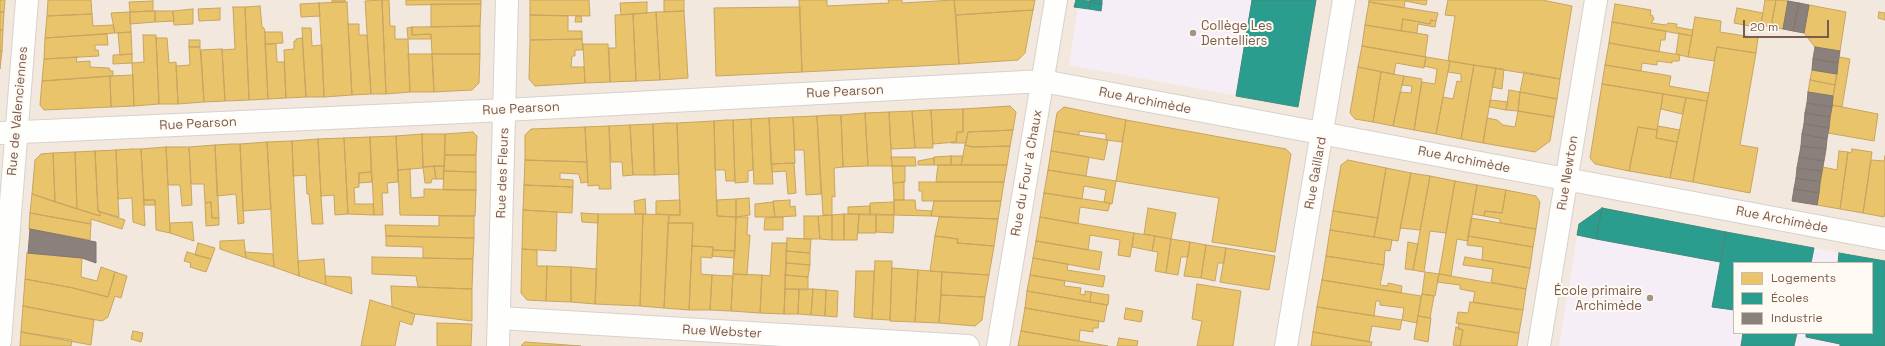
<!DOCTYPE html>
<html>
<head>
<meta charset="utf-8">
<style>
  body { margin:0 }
  #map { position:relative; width:1885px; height:346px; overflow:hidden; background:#f9f5f0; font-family:"Space Grotesk",sans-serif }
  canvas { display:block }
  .legend { position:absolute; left:1733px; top:262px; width:140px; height:72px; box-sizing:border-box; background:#fffaf3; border:1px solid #cabbb1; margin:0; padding:5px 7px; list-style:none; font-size:12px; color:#7a5c4d }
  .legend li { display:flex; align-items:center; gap:8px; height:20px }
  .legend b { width:20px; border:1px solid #cabbb1 }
  .scale { position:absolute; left:1743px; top:20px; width:86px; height:18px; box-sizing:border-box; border:2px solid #7a5c4d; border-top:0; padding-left:5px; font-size:12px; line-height:14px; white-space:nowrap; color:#7a5c4d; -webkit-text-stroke:3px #fffaf3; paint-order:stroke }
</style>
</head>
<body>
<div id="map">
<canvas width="1885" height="346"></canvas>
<ul class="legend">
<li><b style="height:11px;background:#e9c46a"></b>Logements</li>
<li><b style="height:11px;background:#2a9d8f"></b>Écoles</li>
<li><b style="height:11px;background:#8a817c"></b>Industrie</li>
</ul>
<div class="scale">20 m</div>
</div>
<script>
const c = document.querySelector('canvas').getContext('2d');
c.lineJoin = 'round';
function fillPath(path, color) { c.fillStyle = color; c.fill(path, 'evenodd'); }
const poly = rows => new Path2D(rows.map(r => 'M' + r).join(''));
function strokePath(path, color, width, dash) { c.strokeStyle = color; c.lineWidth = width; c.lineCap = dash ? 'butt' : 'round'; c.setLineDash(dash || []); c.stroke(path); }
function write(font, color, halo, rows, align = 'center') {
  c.font = font + ' "Space Grotesk",sans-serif'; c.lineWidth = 4; c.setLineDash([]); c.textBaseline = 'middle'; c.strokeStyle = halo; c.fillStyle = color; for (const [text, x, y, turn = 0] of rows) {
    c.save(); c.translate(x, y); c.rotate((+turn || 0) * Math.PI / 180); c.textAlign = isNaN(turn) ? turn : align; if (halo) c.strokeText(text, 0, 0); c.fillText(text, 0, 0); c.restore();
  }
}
const residential = poly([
  [0,0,1885,0,1885,346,0,346],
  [1734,263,1872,263,1872,333,1734,333]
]);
const education = poly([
  [1079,0,1316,0,1298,107,1069,65],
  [1602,208,1885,261,1885,346,1559,346,1579,224],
  [1734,263,1872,263,1872,333,1734,333]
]);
const homes = poly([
  [0,0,5,0,4,12,0,12,0,0],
  [48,0,91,0,92,14,47,16,48,0],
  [332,0,345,0,345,2,332,2,332,0],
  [382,0,389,0,390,26,395,26,395,39,408,39,410,92,386,94,382,0],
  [382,0,386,94,371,94,365,1,382,0],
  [406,0,481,0,481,4,406,5,406,0],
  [530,0,589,0,590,16,530,15,530,0],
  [664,0,684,0,684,11,664,12,664,0],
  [799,0,827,0,827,6,889,3,888,0,902,0,902,3,954,0,959,64,802,72,799,0],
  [954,0,1035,0,1033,10,956,15,954,0],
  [1369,0,1427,0,1426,5,1405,1,1404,8,1369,2,1369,0],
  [1448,0,1542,0,1572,6,1560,79,1448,61,1455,16,1445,15,1448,0],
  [1765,0,1776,0,1771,27,1761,25,1765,0],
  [1776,0,1788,1,1783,29,1771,27,1776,0],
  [153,1,153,11,130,12,129,2,153,1],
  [347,2,352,95,324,97,319,3,347,2],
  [647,2,647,13,621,15,620,3,647,2],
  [1369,2,1438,13,1436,21,1431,20,1430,24,1403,19,1401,31,1365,25,1369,2],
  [319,3,320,16,301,17,300,4,319,3],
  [431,4,481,4,480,26,431,27,431,4],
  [1615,4,1651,10,1650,15,1652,15,1654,19,1651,23,1666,25,1668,23,1677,24,1676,27,1693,30,1692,36,1612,22,1615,4],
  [1809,5,1846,12,1840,51,1815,47,1804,33,1809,5],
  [260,6,262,27,264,28,265,32,268,99,249,100,245,7,260,6],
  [233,7,245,7,249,100,225,101,222,50,235,49,233,7],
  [800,7,802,72,716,76,714,8,800,7],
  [220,8,220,20,199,21,198,9,220,8],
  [1737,8,1763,13,1760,28,1734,23,1737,8],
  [193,9,193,24,174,25,173,11,193,9],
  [1033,10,1025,53,1018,60,959,64,956,15,1033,10],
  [155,11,155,22,130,24,130,12,155,11],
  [155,11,173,11,174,21,155,22,155,11],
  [684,11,688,78,660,80,656,12,684,11],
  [0,12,4,12,3,30,0,30,0,12],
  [130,12,131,32,115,33,111,13,130,12],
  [656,12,660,80,636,81,633,14,656,12],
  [1879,12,1885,13,1885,20,1878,18,1879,12],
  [92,14,93,26,113,25,115,33,45,38,47,16,92,14],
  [633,14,636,81,610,82,609,48,616,48,615,15,633,14],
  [530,15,568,16,568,31,582,31,582,39,530,40,530,15],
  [576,16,581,16,582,22,575,22,576,16],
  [1695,17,1721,21,1720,32,1758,38,1756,53,1717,47,1714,61,1688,57,1695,17],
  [1403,19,1430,24,1431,20,1436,21,1435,27,1418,24,1417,33,1401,31,1403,19],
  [1612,22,1666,31,1665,40,1661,40,1659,52,1609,43,1612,22],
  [348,24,359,24,359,35,367,35,371,94,352,95,348,24],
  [1365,25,1428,35,1425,57,1362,46,1365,25],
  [480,26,480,54,432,54,431,34,412,35,412,27,480,26],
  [412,27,412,35,431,34,431,39,408,39,407,28,412,27],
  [302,28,311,28,312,46,322,45,324,97,306,97,302,28],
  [0,30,3,30,2,51,0,51,0,30],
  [131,32,132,54,120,55,118,33,131,32],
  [265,32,282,32,283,43,265,44,265,32],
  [1679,33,1692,36,1688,57,1676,54,1679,33],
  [107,34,108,45,95,45,95,50,98,50,99,56,44,59,45,38,107,34],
  [143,35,156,35,159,104,134,106,132,63,144,62,143,35],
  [156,38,167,38,169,63,176,62,178,104,159,104,156,38],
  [302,38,306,97,286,98,284,50,294,49,294,41,296,41,296,39,302,38],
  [582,39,583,50,575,50,575,56,572,56,571,67,584,67,585,83,535,86,529,79,530,40,582,39],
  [189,40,200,40,200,47,189,47,189,40],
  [1609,43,1680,55,1679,61,1672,61,1672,63,1657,61,1657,65,1642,63,1641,71,1605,65,1609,43],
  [265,44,276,44,277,62,284,62,286,98,268,99,265,44],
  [583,44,608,44,610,82,585,83,583,44],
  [1362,46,1426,57,1424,68,1396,63,1394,74,1358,67,1362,46],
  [189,47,200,47,204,102,178,104,176,66,190,65,189,47],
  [1717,47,1756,53,1740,145,1758,148,1750,193,1693,182,1717,47],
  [222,49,225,101,204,102,201,50,222,49],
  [0,51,2,51,0,69,0,51],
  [132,54,132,63,113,64,113,55,132,54],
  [408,54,432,54,434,92,410,92,408,54],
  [432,54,480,54,479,83,472,90,434,92,432,54],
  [77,57,76,62,90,61,90,67,109,68,110,71,113,71,113,76,42,81,44,59,77,57],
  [1426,57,1450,61,1436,134,1414,130,1422,82,1435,84,1437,69,1424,66,1426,57],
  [1839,57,1850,59,1842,107,1832,105,1839,57],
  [1450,61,1474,65,1461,139,1436,134,1443,97,1453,99,1457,81,1461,82,1461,74,1448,72,1450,61],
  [1474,65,1496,68,1483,143,1461,139,1474,65],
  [1605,65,1671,76,1669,86,1709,93,1707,101,1602,84,1605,65],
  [1358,67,1381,72,1373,122,1355,119,1350,113,1358,67],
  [1496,68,1504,69,1502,89,1492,87,1496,68],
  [1812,70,1837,74,1835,85,1810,80,1812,70],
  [1381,72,1404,76,1393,126,1373,122,1381,72],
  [1524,72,1560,79,1557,99,1520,92,1524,72],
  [133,75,134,106,111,107,110,76,133,75],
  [110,76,111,107,44,110,40,105,42,81,110,76],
  [1404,76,1422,79,1414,130,1393,126,1400,92,1411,93,1412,86,1402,85,1404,76],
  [1810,80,1835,85,1833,96,1808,92,1810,80],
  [1602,84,1663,94,1657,130,1638,127,1629,171,1595,164,1590,158,1602,84],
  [1509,90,1520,92,1518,111,1506,110,1509,90],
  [1520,92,1557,99,1554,117,1518,111,1520,92],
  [1663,94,1686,98,1682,114,1661,109,1663,94],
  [1686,98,1707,101,1693,182,1670,178,1686,98],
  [1490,100,1508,102,1506,110,1489,107,1490,100],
  [1832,105,1878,114,1874,141,1828,133,1832,105],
  [1010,106,1016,112,1013,130,968,132,966,143,951,143,951,142,956,142,957,132,963,132,963,109,1010,106],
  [1064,107,1126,120,1122,142,1106,140,1106,134,1079,131,1079,135,1054,131,1057,113,1064,107],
  [963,109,963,132,957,132,956,142,933,144,931,110,963,109],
  [931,110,933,148,915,148,912,111,931,110],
  [912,111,915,148,891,149,889,112,912,111],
  [1518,111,1554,117,1550,141,1535,152,1483,143,1487,118,1497,120,1503,125,1515,127,1518,111],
  [889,112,892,166,868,166,865,113,889,112],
  [865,113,868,166,843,167,841,115,865,113],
  [831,115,841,115,843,167,834,168,835,197,832,196,832,215,823,215,817,116,831,115],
  [817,116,821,194,806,195,804,150,795,150,793,117,817,116],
  [793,117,795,163,771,164,769,118,793,117],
  [769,118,773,184,754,184,751,119,769,118],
  [751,119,753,170,748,171,748,182,735,183,733,120,751,119],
  [726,120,733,120,735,181,726,181,725,170,715,170,714,121,726,120],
  [1126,120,1286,149,1291,154,1275,252,1212,242,1219,198,1116,181,1126,120],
  [714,121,717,216,736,217,735,251,713,250,713,247,692,246,693,223,668,223,669,215,680,215,677,123,714,121],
  [667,123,677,123,679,174,654,175,653,124,667,123],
  [653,124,655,175,633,175,630,125,653,124],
  [630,125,633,175,623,176,622,162,611,162,609,126,630,125],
  [609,126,611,189,599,189,599,185,588,186,585,127,609,126],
  [1658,126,1680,130,1677,142,1656,138,1658,126],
  [585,127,587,162,525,160,525,135,531,129,585,127],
  [1638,127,1657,130,1656,138,1677,142,1670,178,1629,171,1638,127],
  [1013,130,1010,146,973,147,965,145,968,132,1013,130],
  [1054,131,1108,140,1104,160,1051,151,1054,131],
  [473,132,477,136,476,155,445,155,445,134,473,132],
  [422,134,445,134,444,166,423,167,422,134],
  [422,134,423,168,398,170,396,136,422,134],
  [396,136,398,182,387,183,388,193,382,193,383,215,374,215,370,137,396,136],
  [370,137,371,172,359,173,359,187,354,188,355,204,373,204,374,215,348,214,344,138,370,137],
  [344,138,348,214,335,215,334,195,321,196,318,139,344,138],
  [318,139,321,196,323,224,312,224,309,194,307,194,306,175,293,176,292,141,318,139],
  [292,141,295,207,299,276,274,267,267,142,292,141],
  [267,142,271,209,243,211,240,144,267,142],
  [232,144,240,144,244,223,238,224,236,194,217,196,215,145,232,144],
  [215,145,219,218,212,218,211,202,205,203,204,184,191,184,189,147,215,145],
  [965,145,973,147,1010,146,1007,165,961,165,965,145],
  [166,147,168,185,170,233,156,230,155,200,144,200,141,149,166,147],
  [166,147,189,147,192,205,182,206,180,185,168,185,166,147],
  [132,149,141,149,145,226,133,222,132,198,118,199,116,150,132,149],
  [1852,149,1872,152,1863,213,1840,209,1848,152,1851,153,1852,149],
  [116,150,118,199,119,217,98,211,95,151,116,150],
  [95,151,98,211,100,212,100,216,77,209,75,152,95,151],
  [1051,151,1089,157,1086,176,1048,170,1051,151],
  [1839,151,1848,152,1840,209,1817,205,1823,167,1837,170,1839,151],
  [75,152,77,209,55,202,53,153,75,152],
  [53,153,55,202,32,194,35,160,41,154,53,153],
  [445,155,476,155,476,172,444,171,445,155],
  [951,156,951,165,934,165,934,157,951,156],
  [951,156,963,156,961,165,951,165,951,156],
  [1885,156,1885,212,1884,217,1863,213,1871,160,1884,161,1885,156],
  [891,157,915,157,916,166,892,166,891,157],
  [934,158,934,165,918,165,918,161,934,158],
  [525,160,587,162,588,182,581,183,579,174,560,173,560,179,573,180,573,187,524,185,525,160],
  [1348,160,1386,168,1378,218,1333,211,1341,165,1348,160],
  [794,163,796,193,788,194,786,171,772,172,771,164,794,163],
  [938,165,1007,165,1004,182,936,182,938,165],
  [434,166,444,166,443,179,436,179,434,166],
  [434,166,436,179,432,179,431,183,425,183,423,167,434,166],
  [892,166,905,166,905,182,893,183,892,166],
  [1386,168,1411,173,1398,241,1374,237,1386,168],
  [410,169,411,198,424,197,424,189,476,190,475,216,400,215,398,170,410,169],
  [1048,170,1116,181,1112,204,1104,202,1106,190,1084,186,1082,199,1044,193,1048,170],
  [444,171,476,172,476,190,443,190,444,171],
  [371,172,372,182,359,183,359,173,371,172],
  [1411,173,1430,176,1420,230,1400,228,1411,173],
  [1430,176,1455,181,1446,233,1430,231,1424,272,1413,270,1430,176],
  [1455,181,1477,185,1468,241,1457,239,1451,276,1439,274,1455,181],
  [904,182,904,200,894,200,893,183,904,182],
  [919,182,1004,182,1001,201,922,201,922,191,919,191,919,182],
  [524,185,573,187,572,213,523,210,524,185],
  [1477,185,1506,190,1502,213,1485,211,1484,216,1472,214,1477,185],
  [1506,190,1536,196,1540,202,1536,229,1500,223,1500,219,1484,216,1485,211,1502,213,1506,190],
  [1044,193,1110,203,1108,211,1080,207,1078,224,1040,217,1044,193],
  [32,194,100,216,100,212,125,220,122,229,91,219,91,224,30,213,32,194],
  [749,198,750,215,736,217,736,199,749,198],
  [645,199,646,214,635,214,634,201,645,199],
  [736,199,736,217,717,216,717,200,736,199],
  [144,200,155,200,155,205,144,205,144,200],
  [680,200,680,215,656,214,656,201,680,200],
  [790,200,790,207,795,206,796,216,775,217,773,201,790,200],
  [894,200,915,200,916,210,932,211,931,216,894,215,894,200],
  [934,201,1001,201,998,219,931,216,934,201],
  [211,202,212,218,219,218,219,225,206,226,205,203,211,202],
  [773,202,775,217,755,217,755,204,773,202],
  [894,202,894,215,870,215,870,203,894,202],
  [870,206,870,215,848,214,848,207,870,206],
  [1148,208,1176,213,1171,239,1144,234,1148,208],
  [523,210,557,212,556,251,522,249,523,210],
  [1333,211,1378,218,1374,237,1330,230,1333,211],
  [30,213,91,224,90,240,29,229,30,213],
  [581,213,598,214,598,223,582,222,581,213],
  [598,214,643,214,640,306,595,304,598,214],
  [643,214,669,215,664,308,640,306,643,214],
  [844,214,844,240,832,240,832,215,844,214],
  [844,214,859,214,857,240,844,240,844,214],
  [859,214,876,214,876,233,858,233,859,214],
  [876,214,894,215,893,233,876,232,876,214],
  [832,215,832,240,820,239,818,216,832,215],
  [439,216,474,216,474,238,386,236,385,225,439,226,439,216],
  [804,216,818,216,820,239,804,239,804,216],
  [736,217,748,217,747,235,750,235,747,275,733,274,736,217],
  [783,217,783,230,764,230,765,218,783,217],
  [939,217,998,219,994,246,957,243,958,239,935,236,939,217],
  [1040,217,1134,233,1130,257,1118,255,1120,240,1090,235,1088,250,1036,241,1040,217],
  [1471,218,1536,229,1533,247,1468,236,1471,218],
  [192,222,194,241,170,233,170,223,192,222],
  [668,223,693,223,689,310,664,308,668,223],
  [1330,230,1392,240,1390,251,1385,250,1384,265,1326,256,1330,230],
  [1134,233,1155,236,1152,251,1132,247,1134,233],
  [386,236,474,238,473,259,423,258,423,247,386,246,386,236],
  [935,236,958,239,957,243,994,246,989,275,930,271,935,236],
  [1155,236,1171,239,1166,273,1155,271,1158,252,1152,251,1155,236],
  [1468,236,1533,247,1530,268,1482,260,1483,247,1467,245,1468,236],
  [787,238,811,239,810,253,786,251,787,238],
  [1171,239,1190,242,1188,257,1181,257,1178,275,1166,273,1171,239],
  [244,240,246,258,220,249,220,241,244,240],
  [1036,241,1102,252,1099,270,1033,258,1036,241],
  [1190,242,1206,245,1201,278,1184,276,1190,242],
  [1408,242,1418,244,1413,270,1405,269,1408,242],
  [198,243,215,248,211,259,195,255,198,243],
  [772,243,787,243,784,314,760,313,762,275,770,276,772,243],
  [1206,245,1226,248,1224,263,1218,263,1215,281,1201,278,1206,245],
  [692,246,713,247,712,258,701,257,701,274,712,275,710,310,689,310,692,246],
  [1226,248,1275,256,1269,290,1220,282,1226,248],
  [522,249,537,250,537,266,547,266,546,301,527,300,521,293,522,249],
  [713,250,735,251,734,258,712,256,713,250],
  [786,251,810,253,810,265,786,263,786,251],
  [187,252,211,259,206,272,190,267,191,263,184,261,187,252],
  [245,252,273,254,274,267,246,258,245,252],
  [27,253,82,258,81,277,97,281,101,267,115,272,108,297,73,288,25,279,27,253],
  [1326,256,1384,265,1380,285,1388,286,1388,283,1402,286,1401,293,1322,280,1326,256],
  [372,257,473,259,472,289,418,287,416,276,372,274,372,257],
  [1465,257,1530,268,1526,289,1491,282,1493,269,1463,265,1465,257],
  [1033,258,1068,264,1067,270,1105,276,1103,287,1030,275,1033,258],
  [324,259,326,285,299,276,298,261,324,259],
  [875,261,892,261,890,320,872,319,875,261],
  [786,263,810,265,808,277,785,275,786,263],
  [547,266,571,267,571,302,546,301,547,266],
  [571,267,597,269,595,304,571,302,571,267],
  [892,268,918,270,915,322,890,321,892,268],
  [918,270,942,272,939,323,915,322,918,270],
  [856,271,874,271,872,319,854,317,856,271],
  [115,272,127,276,121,298,115,296,108,317,102,321,23,306,25,279,73,288,108,297,115,272],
  [942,272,989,275,985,297,941,295,942,272],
  [1425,272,1439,274,1435,296,1422,294,1425,272],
  [733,274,762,275,760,313,731,311,733,274],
  [1439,274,1526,289,1523,310,1473,302,1475,292,1460,289,1460,285,1437,282,1439,274],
  [712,275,733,276,731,311,710,310,712,275],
  [785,275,808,277,808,290,785,289,785,275],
  [1030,275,1065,281,1064,286,1081,288,1080,294,1085,295,1085,291,1091,292,1090,302,1027,291,1030,275],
  [325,276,351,277,352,294,326,285,325,276],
  [1322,280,1421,296,1417,323,1402,320,1404,308,1380,305,1380,301,1376,301,1374,316,1317,307,1322,280],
  [1197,284,1241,291,1233,346,1197,346,1202,321,1192,319,1197,284],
  [391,286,472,289,472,321,415,314,392,307,391,286],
  [785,289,799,289,798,314,784,314,785,289],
  [799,289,813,289,811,315,798,314,799,289],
  [813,289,826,290,825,316,811,315,813,289],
  [826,290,838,291,837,317,825,316,826,290],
  [1027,291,1107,305,1104,322,1025,308,1027,291],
  [1091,292,1109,295,1108,305,1090,302,1091,292],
  [1422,294,1434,296,1430,318,1418,316,1422,294],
  [941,295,985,297,982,320,975,326,939,323,941,295],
  [370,300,415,314,412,325,400,321,395,346,361,346,370,300],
  [1470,302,1523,310,1519,333,1456,323,1458,312,1468,313,1470,302],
  [23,306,94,320,91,345,21,332,23,306],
  [1317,307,1402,320,1400,330,1372,326,1369,342,1313,332,1317,307],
  [1025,308,1099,321,1098,328,1093,328,1093,332,1080,330,1079,341,1021,331,1025,308],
  [1126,308,1143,311,1141,322,1124,319,1126,308],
  [1418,316,1431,318,1428,342,1414,339,1418,316],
  [437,323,472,324,471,346,437,346,437,323],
  [1459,323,1519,333,1517,346,1460,346,1463,330,1458,329,1459,323],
  [1456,327,1463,330,1460,346,1453,345,1456,327],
  [133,331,143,333,141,342,131,339,133,331],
  [1021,331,1108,346,1018,346,1021,331],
  [21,332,72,340,71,346,20,346,21,332],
  [1313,332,1372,342,1371,346,1311,346,1313,332],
  [1119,338,1138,341,1137,346,1117,346,1119,338],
  [525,342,581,346,521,346,525,342]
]);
const schools = poly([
  [1076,0,1090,1,1089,9,1074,7,1076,0],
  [1090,0,1102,0,1102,4,1090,2,1090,0],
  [1252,0,1316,0,1298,107,1236,96,1252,0],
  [1090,2,1102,4,1101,11,1089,9,1090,2],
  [1602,208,1726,232,1720,262,1596,239,1602,208],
  [1602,208,1596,239,1577,235,1579,224,1602,208],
  [1726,232,1814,248,1811,263,1734,263,1734,310,1712,307,1726,232],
  [1839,253,1885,261,1885,346,1840,346,1840,344,1806,337,1806,333,1872,333,1872,263,1838,263,1839,253],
  [1743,333,1797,333,1794,346,1741,346,1743,333]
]);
const industry = poly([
  [1788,1,1799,3,1793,31,1783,29,1788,1],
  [1799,3,1809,5,1804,33,1793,31,1799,3],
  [1815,47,1840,51,1838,63,1813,59,1815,47],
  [1813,59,1838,63,1837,74,1812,70,1813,59],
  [1808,92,1833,96,1832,107,1807,103,1808,92],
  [1807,103,1832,107,1830,117,1805,113,1807,103],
  [1805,113,1830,117,1829,128,1804,124,1805,113],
  [1804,124,1829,128,1827,139,1802,134,1804,124],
  [1802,134,1827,139,1826,149,1801,146,1802,134],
  [1801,146,1826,149,1824,161,1799,157,1801,146],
  [1799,157,1824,161,1822,171,1797,168,1799,157],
  [1797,168,1822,171,1820,182,1796,178,1797,168],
  [1796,178,1820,182,1819,193,1794,189,1796,178],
  [1794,189,1819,193,1817,205,1792,201,1794,189],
  [30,229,96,242,96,263,82,258,28,253,30,229]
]);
const street = poly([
  [0,133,505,110,1043,81,1885,239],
  [499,318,968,346],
  [498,346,507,0],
  [998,346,1056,0],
  [1286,346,1344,0],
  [1539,346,1596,0]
]);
const secondary = poly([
  [0,341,27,0]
]);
const markers = [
  [1193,33,4,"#a69286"],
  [1650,298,4,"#a69286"]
];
const poiNames = [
  ["Collège Les",1201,26],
  ["Dentelliers",1201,41],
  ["École primaire",1642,291,"right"],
  ["Archimède",1642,306,"right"]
];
const streetNames = [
  ["Rue Pearson",845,92,-3],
  ["Rue Archimède",1145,101,11],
  ["Rue Pearson",521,109,-3],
  ["Rue de Valenciennes",18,111,-85],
  ["Rue Pearson",198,124,-3],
  ["Rue Archimède",1464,160,11],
  ["Rue des Fleurs",503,173,-88],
  ["Rue du Four à Chaux",1027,173,-80],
  ["Rue Gaillard",1316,173,-80],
  ["Rue Newton",1568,173,-81],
  ["Rue Archimède",1782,220,11],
  ["Rue Webster",722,332,3]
];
fillPath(residential, '#f2e8de');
fillPath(education, '#f6eef6');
fillPath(homes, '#e9c46a');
strokePath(homes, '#c8a561', 1);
fillPath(schools, '#2a9d8f');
strokePath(schools, '#428a7b', 1);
fillPath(industry, '#8a817c');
strokePath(industry, '#85766e', 1);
strokePath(street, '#d7d1cb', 24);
strokePath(secondary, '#d9d2cb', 24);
strokePath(street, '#fefefd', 22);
strokePath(secondary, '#fefefd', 22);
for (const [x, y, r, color] of markers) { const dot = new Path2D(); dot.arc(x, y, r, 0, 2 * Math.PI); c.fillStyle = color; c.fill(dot); strokePath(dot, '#fffaf3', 1.5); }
write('13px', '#7a5c4d', '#fffaf3', poiNames, 'left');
write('13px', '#7a5c4d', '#fffaf3', streetNames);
</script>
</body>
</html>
